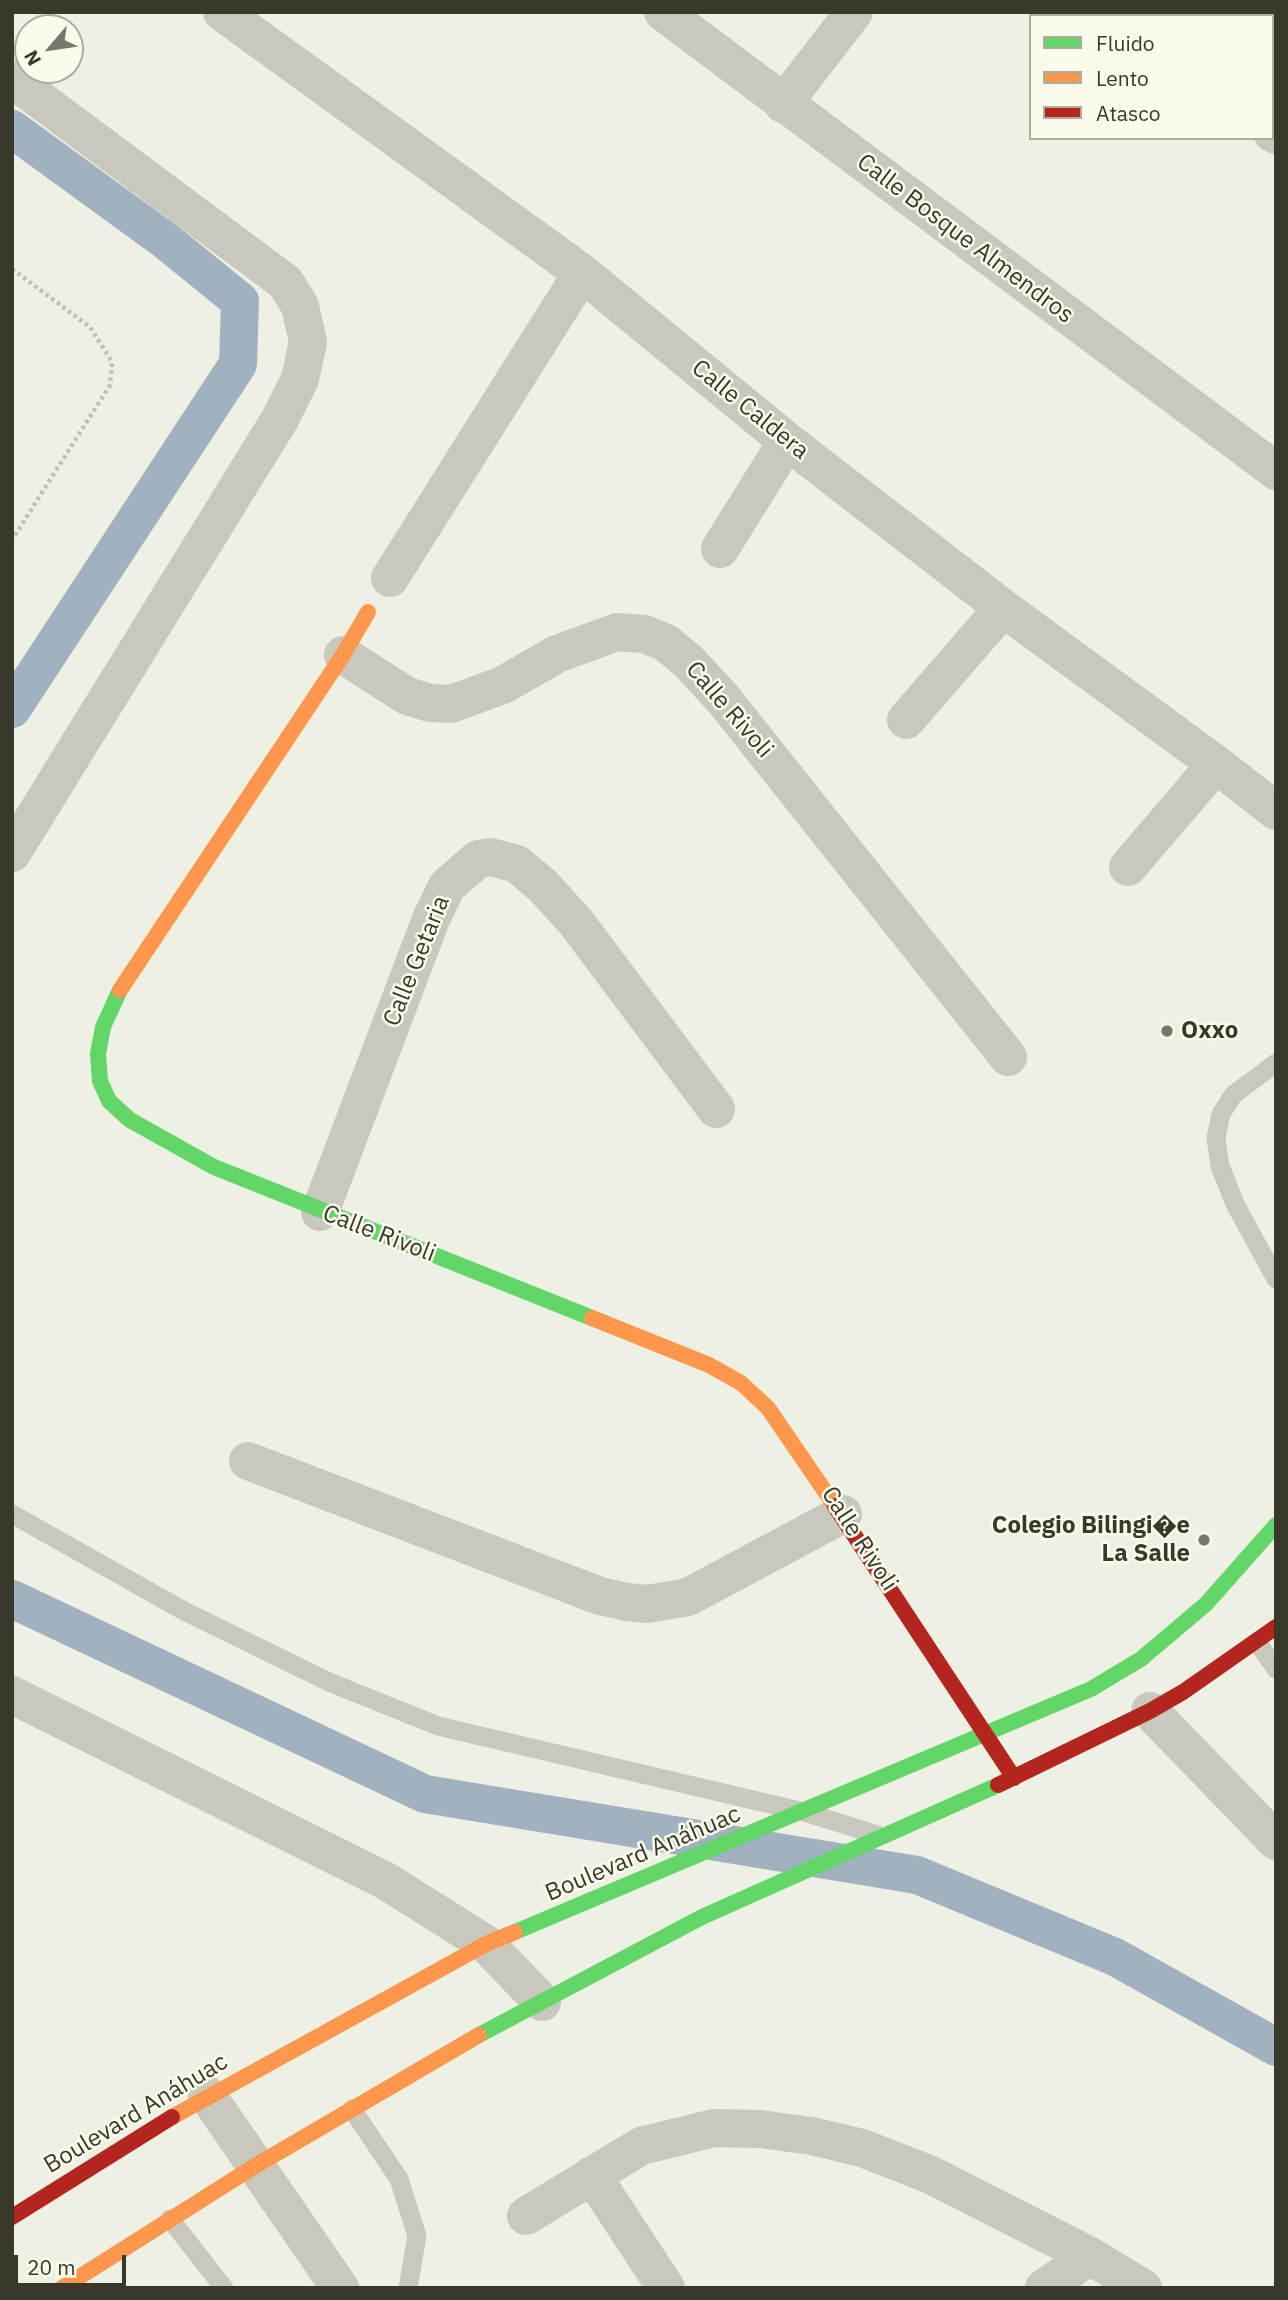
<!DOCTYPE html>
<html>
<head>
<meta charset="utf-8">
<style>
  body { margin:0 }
  #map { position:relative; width:1288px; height:2300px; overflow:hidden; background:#eff0e4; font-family:"IBM Plex Sans",sans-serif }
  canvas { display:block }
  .frame { position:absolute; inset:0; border:14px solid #3a372b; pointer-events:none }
  .legend { position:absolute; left:1029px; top:14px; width:245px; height:126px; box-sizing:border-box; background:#fafbed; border:2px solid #adad9f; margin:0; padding:9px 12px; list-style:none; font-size:21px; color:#3a372b }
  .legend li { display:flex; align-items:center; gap:14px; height:35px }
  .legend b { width:35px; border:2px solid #adad9f }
  .north { position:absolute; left:14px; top:14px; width:70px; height:70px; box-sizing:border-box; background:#fafbed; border:2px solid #adad9f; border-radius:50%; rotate:241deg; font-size:19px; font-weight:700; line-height:28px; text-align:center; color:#3a372b }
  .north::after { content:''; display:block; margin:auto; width:24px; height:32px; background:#79786c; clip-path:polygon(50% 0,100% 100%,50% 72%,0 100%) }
  .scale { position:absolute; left:14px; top:2255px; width:112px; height:32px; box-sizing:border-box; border:4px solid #3a372b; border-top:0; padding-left:9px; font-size:21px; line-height:24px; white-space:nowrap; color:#3a372b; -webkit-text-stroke:5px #fafbed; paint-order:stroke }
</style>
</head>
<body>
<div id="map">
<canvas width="1288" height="2300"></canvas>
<div class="frame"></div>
<ul class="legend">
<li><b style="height:9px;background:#63d668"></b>Fluido</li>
<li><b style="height:9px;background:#ff974d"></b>Lento</li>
<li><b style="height:9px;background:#b3261e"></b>Atasco</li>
</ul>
<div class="north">N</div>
<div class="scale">20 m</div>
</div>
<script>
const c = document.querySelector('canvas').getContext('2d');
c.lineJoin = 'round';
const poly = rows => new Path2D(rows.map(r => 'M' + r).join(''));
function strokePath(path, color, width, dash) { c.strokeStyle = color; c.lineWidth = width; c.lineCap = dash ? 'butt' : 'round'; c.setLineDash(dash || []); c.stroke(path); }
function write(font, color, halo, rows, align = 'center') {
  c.font = font + ' "IBM Plex Sans",sans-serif'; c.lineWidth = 5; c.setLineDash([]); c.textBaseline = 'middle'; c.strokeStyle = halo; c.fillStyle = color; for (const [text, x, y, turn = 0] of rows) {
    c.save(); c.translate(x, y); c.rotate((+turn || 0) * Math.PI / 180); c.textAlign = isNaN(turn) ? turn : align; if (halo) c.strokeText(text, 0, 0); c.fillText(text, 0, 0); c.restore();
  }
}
const canal = poly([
  [12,129,166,241,240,301,238,364,12,709],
  [12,1599,425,1794,917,1875,1115,1957,1276,2047]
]);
const path = poly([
  [12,269,90,327,112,362,110,385,12,540]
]);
const lane = poly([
  [1276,1063,1233,1095,1221,1114,1216,1138,1220,1166,1235,1204,1276,1279],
  [12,1514,184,1611,329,1682,438,1726,804,1812,878,1835],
  [1257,1642,1276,1669],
  [352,2109,399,2179,417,2236,408,2288],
  [170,2219,224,2288]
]);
const street = poly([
  [222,12,582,273,787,441,1003,608,1216,764,1276,811],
  [663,12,1276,471],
  [1111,12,1116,16],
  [12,79,285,282,300,306,308,342,300,379,280,419,12,853],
  [783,104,854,12],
  [1272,133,1276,135],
  [720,549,787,441],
  [390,578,582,273],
  [343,655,407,696,430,703,451,704,503,685,557,654,617,632,645,634,666,643,688,661,724,700,1008,1057],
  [906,720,1003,608],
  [1128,867,1216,764],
  [320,1212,431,919,447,886,478,859,491,857,517,864,543,886,575,921,716,1109],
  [248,1461,600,1596,627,1602,647,1604,688,1597,843,1514],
  [12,1695,386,1881,486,1944,542,2002],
  [1150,1711,1276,1841],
  [207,2095,340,2288],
  [592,2175,666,2288],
  [526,2216,641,2146,714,2128,760,2129,812,2136,862,2148,931,2175,1090,2256,1143,2288],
  [1044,2288,1090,2256]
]);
const fast = poly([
  [120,990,103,1027,98,1054,100,1081,109,1101,130,1120,214,1167,592,1318],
  [515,1932,1091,1689,1141,1659,1206,1604,1276,1525],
  [479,2035,702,1917,998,1785]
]);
const slow = poly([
  [120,990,343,655,368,612],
  [592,1318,709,1365,741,1383,768,1408,835,1506],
  [172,2117,486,1944,515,1932],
  [62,2288,255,2166,479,2035]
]);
const jam = poly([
  [835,1506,1014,1778],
  [998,1785,1150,1711,1183,1692,1276,1627],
  [12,2217,172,2117]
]);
const markers = [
  [1167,1031,7,"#79786c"],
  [1204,1540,7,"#79786c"]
];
const streetNames = [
  ["Calle Bosque Almendros",965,239,37],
  ["Calle Caldera",750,410,39],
  ["Calle Rivoli",729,710,49],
  ["Calle Getaria",417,961,-68],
  ["Calle Rivoli",379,1234,21],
  ["Calle Rivoli",859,1539,57],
  ["Boulevard Anáhuac",643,1854,-23],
  ["Boulevard Anáhuac",136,2114,-31]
];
const poiNames = [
  ["Oxxo",1181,1031],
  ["Colegio Bilingi�e",1190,1526,"right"],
  ["La Salle",1190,1554,"right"]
];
strokePath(canal, '#a1b1c0', 38);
strokePath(path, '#c1c1b6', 4.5, [3.5, 3.5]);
strokePath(lane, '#c8c8bd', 19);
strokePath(street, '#c8c8bd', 38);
strokePath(fast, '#63d668', 16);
strokePath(slow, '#ff974d', 16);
strokePath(jam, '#b3261e', 16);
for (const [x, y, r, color] of markers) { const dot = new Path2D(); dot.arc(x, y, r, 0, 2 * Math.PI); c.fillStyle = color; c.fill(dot); strokePath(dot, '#fafbed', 2.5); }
write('24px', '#3a372b', '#fafbed', streetNames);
write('bold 24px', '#3a372b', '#fafbed', poiNames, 'left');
</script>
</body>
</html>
